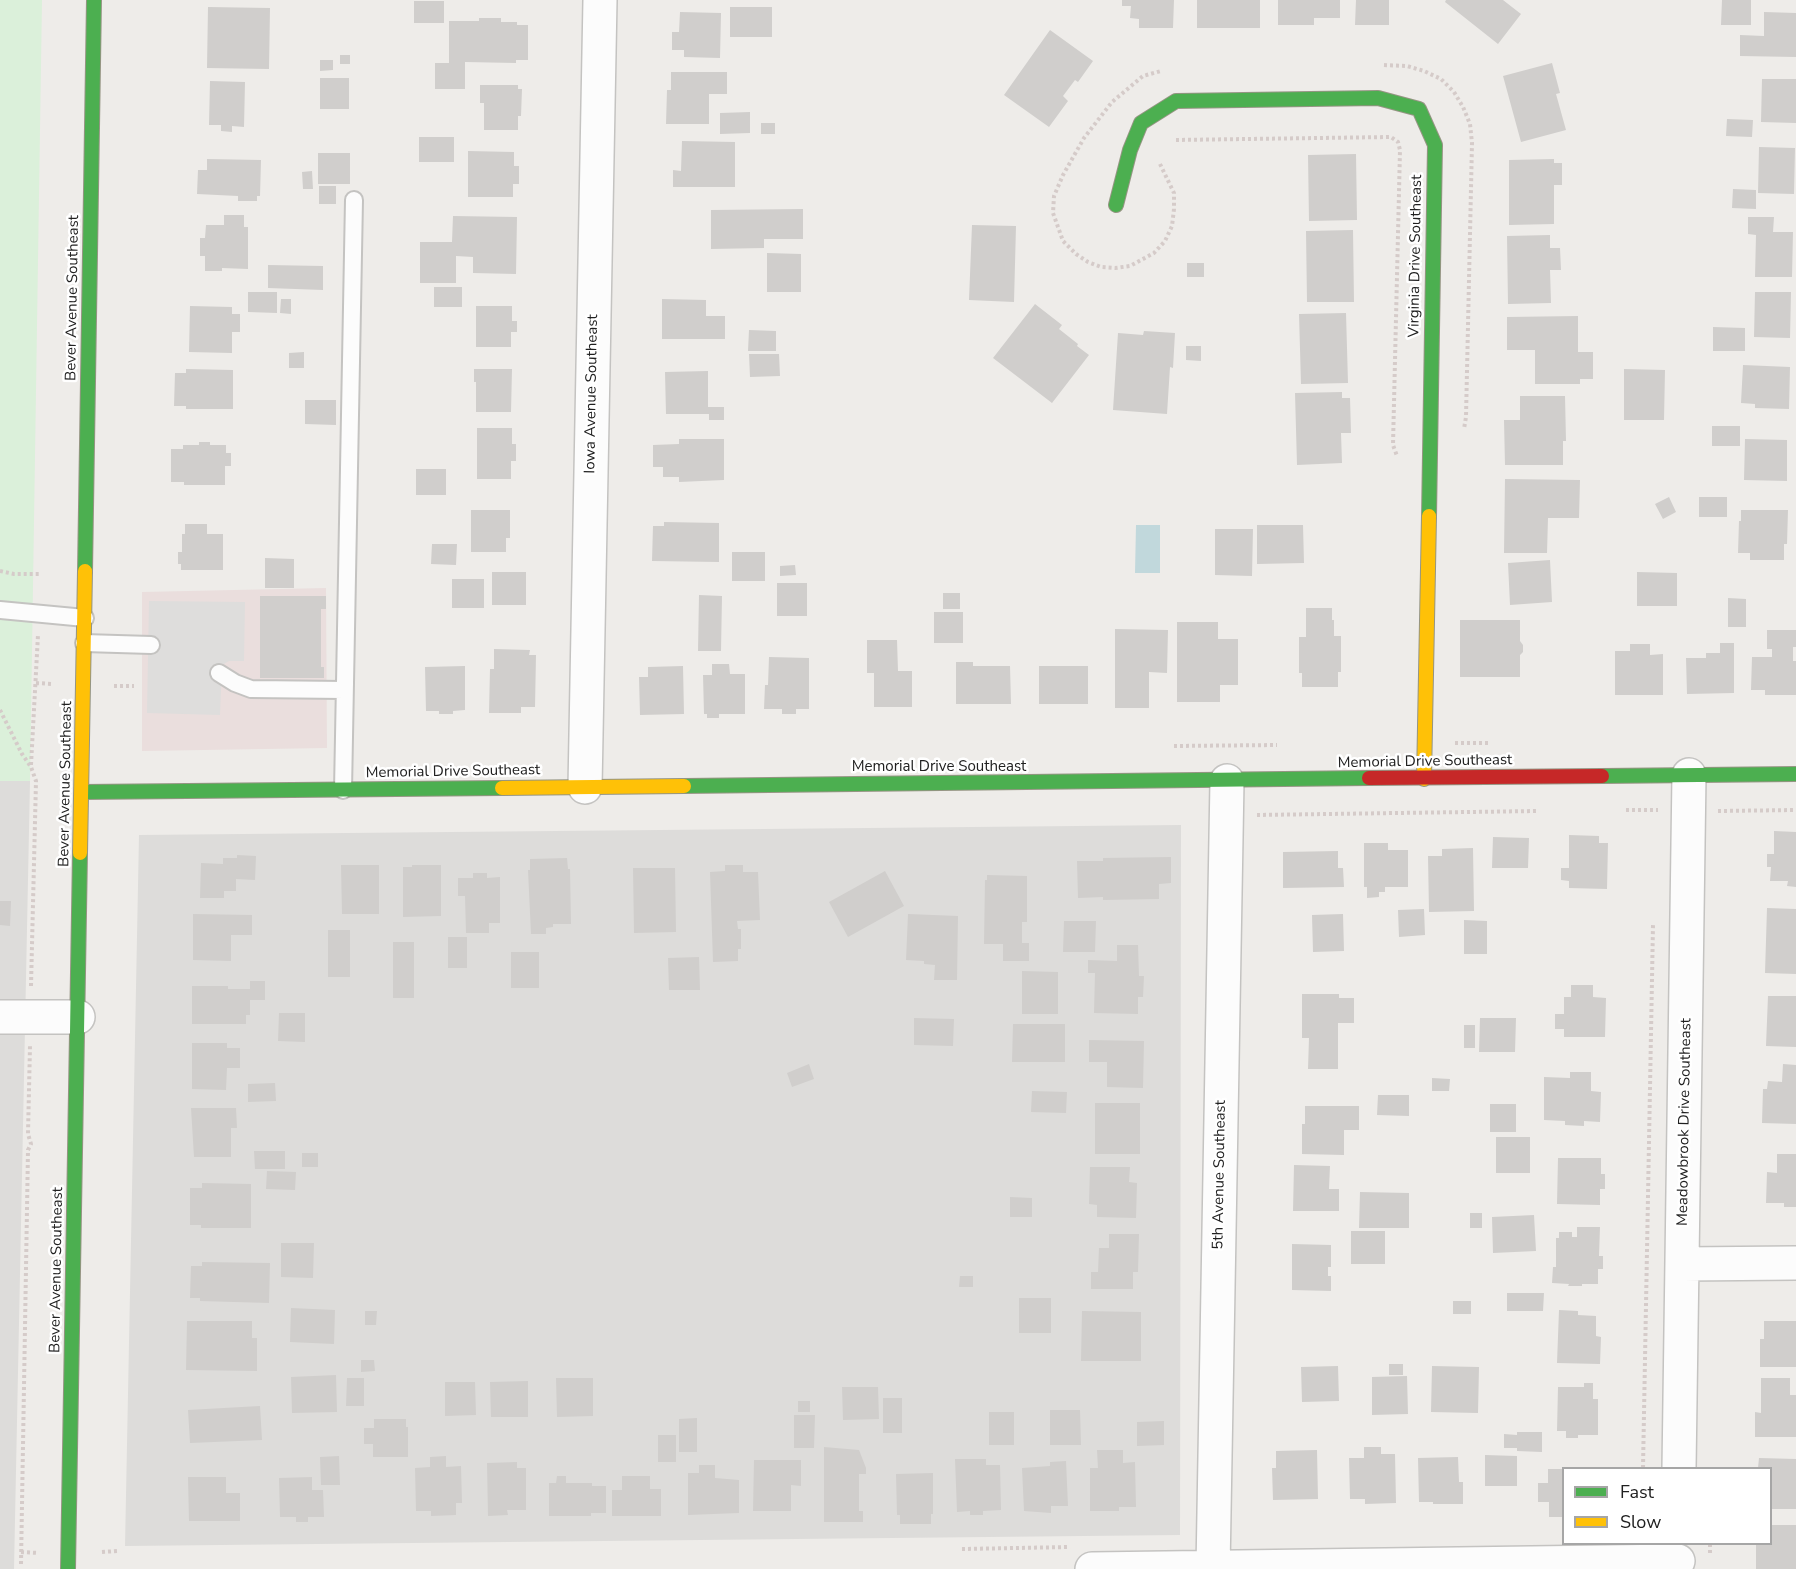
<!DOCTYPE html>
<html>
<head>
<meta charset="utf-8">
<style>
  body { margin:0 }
  #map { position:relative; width:1796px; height:1569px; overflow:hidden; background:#eeece9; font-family:"Nunito Sans",sans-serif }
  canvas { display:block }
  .legend { position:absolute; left:1562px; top:1467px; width:210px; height:78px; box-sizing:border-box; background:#fff; border:2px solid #a6a6a6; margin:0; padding:8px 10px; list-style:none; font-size:18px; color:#202020 }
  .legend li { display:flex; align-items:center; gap:12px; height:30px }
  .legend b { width:30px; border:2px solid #a6a6a6 }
</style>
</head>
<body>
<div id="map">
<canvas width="1796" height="1569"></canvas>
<ul class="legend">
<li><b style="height:8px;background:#4caf50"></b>Fast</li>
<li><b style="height:8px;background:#ffc107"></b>Slow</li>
</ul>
</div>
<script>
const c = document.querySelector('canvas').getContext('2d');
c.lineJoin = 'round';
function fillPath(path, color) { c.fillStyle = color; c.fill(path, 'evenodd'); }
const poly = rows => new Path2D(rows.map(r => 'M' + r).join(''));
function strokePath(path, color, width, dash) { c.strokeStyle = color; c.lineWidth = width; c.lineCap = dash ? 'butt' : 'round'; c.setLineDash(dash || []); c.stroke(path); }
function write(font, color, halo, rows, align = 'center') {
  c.font = font + ' "Nunito Sans",sans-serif'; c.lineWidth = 5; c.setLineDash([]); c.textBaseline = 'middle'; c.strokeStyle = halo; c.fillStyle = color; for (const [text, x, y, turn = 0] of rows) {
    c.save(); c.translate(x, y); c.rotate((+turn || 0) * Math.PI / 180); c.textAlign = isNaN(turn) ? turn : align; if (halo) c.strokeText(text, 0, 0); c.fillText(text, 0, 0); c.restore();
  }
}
const residential = poly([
  [0,781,30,781,14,1569,0,1569],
  [1181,825,1180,1535,125,1546,139,835]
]);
const commercial = poly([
  [326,588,327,748,142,751,142,592]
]);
const park = poly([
  [0,0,42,0,30,781,0,781]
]);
const parking = poly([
  [149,601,245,602,244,661,229,661,222,665,220,715,147,713]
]);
const water = poly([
  [1136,525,1160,525,1160,573,1135,573]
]);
const building = poly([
  [1122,0,1174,0,1173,28,1139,28,1139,19,1130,18,1131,6,1122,6],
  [1197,0,1260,0,1260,28,1197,28],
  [1278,0,1340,0,1340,18,1314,18,1314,25,1278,25],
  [1356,0,1389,0,1389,25,1355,25],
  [1446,0,1503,0,1521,14,1498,44,1445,2],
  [1722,0,1751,0,1751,25,1721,25],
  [414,1,444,1,444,23,414,23],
  [208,7,270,8,269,69,207,68],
  [730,7,772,7,772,37,730,37],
  [680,12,721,13,720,58,684,57,684,50,672,50,672,32,679,32],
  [1764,12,1796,13,1796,57,1740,56,1740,35,1764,36],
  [479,18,501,18,501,22,517,22,517,25,528,25,528,60,516,60,516,63,465,62,465,89,435,89,435,63,449,63,449,21,479,21],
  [1050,30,1093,61,1078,82,1075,80,1063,96,1068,101,1049,127,1004,95],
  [340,55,350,55,350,64,340,64],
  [320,60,333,60,333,70,320,71],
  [1552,63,1560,93,1556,94,1566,130,1521,142,1503,76],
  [671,72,727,72,727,94,709,94,709,124,666,124,667,90,671,90],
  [320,78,349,78,349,109,320,109],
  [1762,79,1796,79,1796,123,1761,122],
  [210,81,245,82,244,127,232,126,232,132,221,131,221,125,209,125],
  [480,85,518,85,518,89,522,89,521,116,518,116,518,130,484,130,484,103,480,103],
  [750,112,750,133,720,134,720,113],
  [1727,119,1753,120,1752,137,1726,136],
  [761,123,775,123,775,134,761,134],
  [419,137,454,137,454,162,419,162],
  [682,141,735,142,735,187,673,187,673,170,681,171],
  [1759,147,1795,148,1794,194,1758,193],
  [468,151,514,152,514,166,519,166,519,184,513,184,513,197,468,197],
  [318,153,350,153,350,184,318,184],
  [1356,154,1357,220,1309,221,1308,155],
  [207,159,261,160,260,196,257,196,257,201,238,201,238,196,197,194,198,170,207,170],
  [1554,159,1554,163,1562,163,1562,185,1554,185,1554,224,1509,225,1509,160],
  [312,171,313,189,303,189,302,172],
  [319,186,336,186,336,204,319,204],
  [1733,189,1756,190,1756,209,1732,208],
  [803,209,803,239,764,239,764,248,711,249,711,210],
  [224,215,244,215,244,227,248,227,248,269,222,268,222,271,205,271,205,256,200,256,200,238,205,238,206,225,224,225],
  [453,216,517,217,516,274,473,273,473,257,456,256,456,283,420,283,420,242,452,242],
  [1748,217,1774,217,1773,232,1793,232,1792,277,1755,277,1756,235,1748,234],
  [972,225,1016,226,1014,302,969,300],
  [1353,230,1354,302,1307,302,1306,231],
  [1550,235,1550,248,1560,248,1561,270,1550,270,1551,303,1508,304,1507,236],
  [767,253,801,254,801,292,767,292],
  [1187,263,1204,263,1204,277,1187,277],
  [268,265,323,266,323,290,268,288],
  [434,287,462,287,462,307,434,307],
  [248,292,277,292,277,313,248,312],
  [1755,292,1791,292,1790,338,1754,337],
  [281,299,291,299,291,314,280,313],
  [662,299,706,300,706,316,725,316,725,339,662,339],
  [1035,304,1062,325,1059,329,1078,344,1077,346,1089,355,1052,403,993,358],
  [190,306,232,307,232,314,240,314,240,332,232,332,232,353,189,352],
  [476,306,512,306,512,321,517,321,517,332,511,332,511,347,476,347],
  [1346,313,1348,383,1301,384,1299,314],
  [1578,316,1578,352,1593,352,1593,379,1580,379,1580,384,1535,384,1535,350,1507,350,1507,317],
  [1713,327,1745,328,1745,351,1713,351],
  [749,330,776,331,776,351,748,351],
  [1144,331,1175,333,1173,368,1170,367,1167,414,1113,410,1118,333,1143,335],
  [1186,346,1201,346,1201,361,1186,360],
  [304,352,304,368,289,368,289,353],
  [749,354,779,354,780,376,750,377],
  [1743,365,1790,367,1789,409,1755,408,1755,404,1741,403],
  [186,369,233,370,233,409,186,409,186,406,174,406,175,373,186,373],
  [474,369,512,369,511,412,476,412,476,382,474,382],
  [1624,369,1665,370,1664,420,1624,420],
  [708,371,708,407,724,407,724,420,709,420,709,414,666,414,665,372],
  [1342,392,1342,398,1350,398,1351,433,1341,433,1342,463,1297,465,1295,393],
  [1520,396,1565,396,1566,441,1563,441,1563,465,1505,465,1504,420,1520,420],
  [305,400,336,400,336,425,305,424],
  [1712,426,1740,426,1740,446,1712,446],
  [477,428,512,428,512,444,516,444,516,461,511,461,511,479,477,479],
  [679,439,724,439,724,480,679,482,679,477,663,477,663,467,653,467,653,445,679,444],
  [1745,439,1787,440,1787,481,1744,480],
  [199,442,210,442,210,445,226,445,226,453,231,453,231,466,225,466,225,485,184,485,184,482,171,482,171,449,183,449,183,445,199,445],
  [416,469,446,469,446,495,416,495],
  [1505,479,1580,480,1579,518,1548,518,1547,553,1504,553],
  [1669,497,1676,512,1663,519,1655,504],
  [1699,497,1727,497,1727,517,1699,517],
  [471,510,510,510,510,538,506,538,506,552,471,552],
  [1741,510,1788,510,1787,544,1784,544,1784,560,1750,560,1750,553,1738,553,1739,521,1741,521],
  [664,522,719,523,719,562,652,561,653,526,664,526],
  [185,524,207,524,207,534,223,534,223,570,181,570,181,564,178,564,178,552,182,552,182,534,185,534],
  [1257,525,1303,525,1304,563,1257,564],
  [1215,529,1253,529,1252,576,1215,575],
  [432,544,457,544,456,565,431,564],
  [732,552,765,552,765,581,732,581],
  [265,558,294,559,294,588,265,588],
  [1550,560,1552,602,1510,605,1508,563],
  [795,565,796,575,780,576,780,566],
  [492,572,526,572,526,605,492,605],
  [1637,572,1677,573,1677,606,1637,606],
  [452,579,484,579,484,608,452,608],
  [777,583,807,583,807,616,777,616],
  [943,593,960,593,960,609,943,609],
  [699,595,722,596,721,651,698,651],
  [260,596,326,596,326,609,321,609,321,667,324,667,324,678,260,678],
  [1728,598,1746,599,1746,627,1728,627],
  [1306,608,1332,608,1332,620,1334,620,1334,636,1341,636,1341,672,1338,672,1338,687,1302,687,1302,673,1299,673,1299,637,1306,637],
  [934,612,963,612,963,643,934,643],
  [1460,620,1520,620,1520,641,1523,645,1523,652,1520,655,1520,677,1460,677],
  [1177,622,1218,622,1218,639,1238,639,1238,685,1220,685,1220,702,1177,702],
  [1115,629,1168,630,1167,673,1149,672,1149,708,1115,708],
  [1767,630,1796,630,1796,647,1793,647,1793,661,1796,661,1796,695,1765,695,1765,690,1751,690,1752,657,1772,657,1772,649,1767,649],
  [867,640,897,640,898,671,912,671,912,707,874,707,874,673,867,673],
  [1720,643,1734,643,1734,693,1687,694,1686,658,1706,658,1706,653,1720,653],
  [1630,644,1650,644,1650,655,1663,654,1663,695,1615,695,1615,651,1630,651],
  [494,649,530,650,529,655,536,655,535,707,521,707,521,713,489,713,490,669,494,669],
  [769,657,809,658,809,709,796,709,796,714,782,714,782,709,764,709,765,685,768,685],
  [956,662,973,662,973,666,1010,666,1011,704,956,704],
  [712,664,729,664,730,674,745,674,745,714,719,714,719,718,707,718,707,714,704,714,703,675,712,675],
  [465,666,465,710,453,711,453,714,439,714,439,711,426,711,425,667],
  [683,666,684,714,640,715,639,677,648,677,648,667],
  [1039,666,1088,666,1088,704,1039,704],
  [1774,831,1796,832,1796,887,1787,886,1788,881,1770,881,1771,867,1767,867,1767,854,1774,854],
  [1569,835,1599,836,1599,843,1608,843,1607,889,1569,888,1569,881,1561,880,1561,868,1569,868],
  [1493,837,1529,838,1528,868,1492,868],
  [1364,843,1388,843,1388,850,1408,850,1408,887,1385,887,1385,892,1379,892,1379,897,1367,898,1367,887,1364,887],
  [1473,848,1474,911,1429,912,1428,856,1442,856,1442,849],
  [1338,851,1338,868,1343,868,1344,887,1283,888,1283,852],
  [237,855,256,856,255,880,236,879,236,891,224,891,224,898,200,898,201,863,223,864,223,858,237,858],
  [1171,857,1171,883,1159,884,1159,899,1103,900,1103,897,1078,898,1077,861,1103,861,1103,858],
  [567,858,568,869,570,869,571,924,553,924,553,927,546,928,546,934,531,934,528,870,530,870,530,859],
  [341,865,379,865,379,914,342,914],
  [412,865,441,865,441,916,403,917,403,867,412,867],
  [725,865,743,865,743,872,758,872,760,920,737,921,738,929,741,929,741,949,738,949,738,961,713,962,710,872,725,871],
  [633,868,675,868,676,932,634,933],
  [885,871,904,906,848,937,829,902],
  [473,873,487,873,487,878,500,877,500,923,489,923,489,933,466,933,465,896,458,896,458,878,473,878],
  [987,875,1027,876,1027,922,1022,922,1022,943,1029,943,1029,961,1003,961,1003,944,984,944,985,880,987,880],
  [0,901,11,901,10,926,0,925],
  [1767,908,1796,909,1796,974,1765,973],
  [1424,909,1425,935,1399,937,1398,910],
  [193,914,252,915,252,935,231,935,231,961,193,960],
  [908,914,958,916,957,980,934,980,935,965,924,964,924,961,906,960],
  [1343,914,1344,951,1313,952,1312,915],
  [1464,920,1487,921,1487,954,1464,954],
  [1064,921,1096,921,1095,952,1063,952],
  [328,930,350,930,350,977,328,977],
  [448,937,467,937,467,968,448,968],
  [393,942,414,942,414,998,393,998],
  [1117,945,1138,945,1139,976,1144,976,1143,997,1138,997,1138,1014,1094,1013,1095,973,1088,973,1088,960,1117,961],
  [511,952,539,952,539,988,511,988],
  [699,957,700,990,669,990,668,958],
  [1022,971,1058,972,1058,1014,1022,1014],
  [250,981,265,981,265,1000,250,1000,250,1015,246,1015,246,1024,192,1024,192,986,228,986,228,989,250,989],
  [1571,985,1593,985,1593,997,1606,998,1605,1037,1564,1037,1564,1029,1555,1029,1555,1014,1564,1014,1564,997,1571,997],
  [1302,994,1339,994,1339,998,1354,998,1354,1023,1338,1023,1338,1069,1308,1069,1309,1038,1302,1038],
  [1768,996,1796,996,1796,1047,1766,1046],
  [279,1013,305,1013,305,1042,278,1041],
  [914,1018,954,1019,953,1046,914,1045],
  [1480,1018,1516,1018,1515,1052,1479,1052],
  [1013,1024,1065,1024,1065,1062,1012,1062],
  [1464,1025,1475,1025,1475,1048,1464,1048],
  [1089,1040,1144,1041,1143,1088,1107,1087,1107,1062,1089,1062],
  [192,1043,227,1043,227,1048,240,1048,240,1068,227,1068,226,1090,192,1089],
  [809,1064,814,1079,792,1087,787,1073],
  [1783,1064,1796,1065,1796,1124,1762,1123,1763,1089,1767,1089,1768,1081,1782,1082],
  [1570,1072,1591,1072,1591,1091,1601,1092,1600,1122,1584,1121,1584,1126,1565,1125,1565,1121,1544,1120,1544,1077,1570,1078],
  [1432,1078,1450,1079,1449,1091,1432,1091],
  [275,1083,276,1101,248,1102,248,1084],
  [1032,1091,1067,1092,1066,1113,1031,1112],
  [1378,1095,1409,1095,1409,1116,1377,1115],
  [1095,1103,1140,1103,1140,1154,1095,1154],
  [1490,1104,1516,1104,1516,1132,1490,1132],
  [1305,1106,1359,1106,1359,1130,1344,1130,1344,1155,1302,1154,1302,1124,1305,1124],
  [191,1108,236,1108,237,1128,231,1128,231,1157,194,1157],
  [1496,1137,1530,1137,1530,1173,1496,1173],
  [254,1151,285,1151,285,1169,255,1169],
  [302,1153,318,1153,318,1167,302,1167],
  [1777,1154,1796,1154,1796,1207,1784,1207,1784,1203,1766,1203,1767,1172,1777,1173],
  [1558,1158,1601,1158,1601,1174,1605,1174,1605,1189,1600,1189,1600,1205,1557,1204],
  [1294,1165,1330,1166,1329,1189,1339,1189,1339,1211,1293,1211],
  [1090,1167,1130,1167,1129,1182,1137,1183,1136,1218,1097,1217,1097,1205,1089,1204],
  [267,1171,296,1172,295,1190,266,1189],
  [202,1183,251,1184,251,1228,201,1228,201,1225,190,1225,190,1188,202,1188],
  [1360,1192,1409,1193,1409,1228,1359,1228],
  [1010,1197,1032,1198,1032,1217,1010,1217],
  [1470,1213,1482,1213,1482,1228,1470,1228],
  [1534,1215,1536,1251,1493,1253,1492,1217],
  [1577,1227,1600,1227,1599,1256,1603,1256,1603,1269,1598,1269,1598,1284,1582,1284,1582,1286,1568,1286,1569,1284,1552,1283,1553,1267,1556,1267,1556,1238,1559,1238,1559,1232,1572,1232,1572,1237,1577,1237],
  [1351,1231,1385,1231,1385,1264,1351,1264],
  [1109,1234,1139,1234,1138,1272,1133,1272,1133,1289,1091,1289,1091,1272,1098,1272,1099,1248,1109,1248],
  [281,1243,314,1243,313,1278,281,1277],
  [1292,1244,1331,1245,1331,1267,1328,1267,1328,1276,1331,1276,1331,1291,1292,1290],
  [202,1262,270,1263,269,1303,200,1301,200,1298,190,1298,191,1266,202,1266],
  [960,1276,973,1276,973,1287,959,1287],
  [1507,1293,1544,1293,1543,1311,1507,1311],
  [1019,1298,1051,1298,1051,1333,1019,1333],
  [1453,1301,1471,1301,1471,1314,1453,1314],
  [291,1308,335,1310,334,1344,290,1342],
  [1559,1310,1578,1311,1578,1315,1596,1316,1596,1336,1601,1337,1600,1364,1557,1363],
  [365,1311,377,1311,376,1325,365,1325],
  [1082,1311,1141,1312,1141,1361,1081,1361],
  [187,1321,252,1321,252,1338,257,1338,257,1371,186,1370],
  [1764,1321,1796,1321,1796,1367,1760,1367,1760,1339,1764,1339],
  [361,1360,374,1360,375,1371,361,1372],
  [1389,1364,1403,1364,1403,1375,1389,1375],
  [1338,1366,1339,1401,1302,1402,1301,1367],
  [1432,1366,1479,1367,1478,1413,1431,1412],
  [336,1375,337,1412,292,1413,291,1377],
  [1407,1376,1408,1414,1372,1415,1372,1377],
  [347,1378,364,1378,364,1406,346,1406],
  [556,1378,593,1378,593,1416,557,1417],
  [1761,1378,1790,1378,1790,1395,1796,1395,1796,1437,1755,1437,1755,1412,1761,1413],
  [528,1381,528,1417,491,1417,490,1382],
  [445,1382,475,1382,476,1415,445,1416],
  [1584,1383,1593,1383,1593,1399,1598,1399,1598,1435,1578,1435,1578,1438,1566,1438,1566,1431,1557,1431,1558,1387,1584,1387],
  [842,1387,878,1387,879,1419,843,1420],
  [883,1398,902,1398,902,1433,883,1433],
  [798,1401,810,1401,810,1412,798,1412],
  [260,1406,262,1440,190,1443,188,1410],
  [1050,1410,1080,1410,1081,1445,1050,1445],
  [989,1412,1014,1412,1014,1445,989,1445],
  [794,1415,815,1415,814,1448,794,1448],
  [697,1418,697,1452,679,1452,679,1419],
  [374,1419,406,1419,406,1427,408,1427,408,1457,373,1457,373,1444,364,1444,364,1428,374,1428],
  [1164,1421,1164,1445,1137,1446,1137,1422],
  [1517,1432,1542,1432,1542,1452,1517,1451,1517,1448,1504,1448,1504,1434,1517,1435],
  [658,1435,676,1435,676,1462,658,1462],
  [824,1447,859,1450,866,1468,866,1474,859,1474,859,1511,863,1511,863,1522,824,1522],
  [1364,1447,1381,1447,1381,1454,1395,1454,1396,1503,1365,1504,1365,1499,1350,1499,1349,1458,1364,1458],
  [1097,1450,1123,1450,1123,1463,1135,1462,1136,1507,1119,1507,1119,1511,1090,1511,1090,1468,1098,1468],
  [1317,1450,1318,1499,1273,1500,1272,1468,1276,1468,1276,1451],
  [1485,1455,1517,1456,1517,1486,1485,1486],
  [339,1456,340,1485,321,1485,320,1457],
  [446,1456,446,1467,461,1466,462,1503,456,1503,456,1515,431,1516,431,1511,416,1511,415,1468,430,1467,430,1457],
  [1458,1457,1459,1482,1463,1482,1463,1504,1433,1504,1433,1502,1419,1502,1418,1458],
  [1759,1458,1796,1459,1796,1509,1770,1509,1770,1468,1758,1468],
  [955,1459,986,1459,986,1465,1000,1465,1001,1510,983,1511,983,1515,970,1515,970,1511,957,1512],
  [754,1460,801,1460,801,1486,791,1485,791,1511,753,1511],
  [1066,1461,1068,1506,1051,1506,1051,1513,1024,1511,1022,1468,1050,1466,1050,1462],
  [517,1462,517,1468,526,1468,526,1510,507,1510,508,1515,488,1516,487,1463],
  [699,1465,715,1465,715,1478,739,1480,739,1513,688,1515,688,1473,699,1473],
  [1548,1469,1564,1469,1564,1517,1549,1517,1549,1502,1538,1502,1538,1483,1548,1483],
  [933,1473,933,1514,931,1514,931,1524,900,1524,900,1515,897,1515,896,1474],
  [557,1476,566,1476,566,1483,592,1483,592,1486,606,1486,606,1513,591,1513,591,1516,549,1516,549,1483,556,1483],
  [622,1476,650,1476,650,1489,661,1489,661,1516,612,1516,612,1490,622,1490],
  [188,1477,226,1477,226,1493,240,1493,240,1521,189,1521],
  [312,1477,312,1490,323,1490,324,1517,308,1517,308,1522,296,1522,296,1517,280,1517,279,1478],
  [1770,1525,1796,1525,1796,1569,1756,1569,1756,1544,1770,1544]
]);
const path = poly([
  [1384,65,1407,66,1424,71,1441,79,1454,92,1463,107,1470,124,1472,143,1466,417,1464,429],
  [1176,140,1391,137,1398,142,1400,150,1393,445,1397,456],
  [1160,164,1174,193,1174,209,1172,226,1165,241,1154,253,1130,266,1115,268,1101,267,1088,262,1076,254,1063,241,1053,213,1054,196,1063,175,1084,138,1112,102,1143,76,1161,71],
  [0,571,14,574,39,574],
  [36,683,53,684],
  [114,686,134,686],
  [0,710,22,754,31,767,36,781,31,986],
  [1455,743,1489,743],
  [1174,746,1277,745],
  [31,765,38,635],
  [1626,810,1658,810],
  [1718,811,1796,810],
  [1257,815,1538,811],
  [1643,1468,1653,925],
  [962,1549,1070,1547],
  [21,1552,39,1553],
  [102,1552,117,1551],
  [1710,1553,1710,1544],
  [21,1564,28,1150,31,1144,28,1134,30,1046]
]);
const lane = poly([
  [0,610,85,618],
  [84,643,151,645],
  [219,673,235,683,251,689,344,690],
  [343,790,354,200]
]);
const street = poly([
  [585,787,600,0],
  [0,1017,78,1017],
  [1683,1264,1796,1263],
  [1679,1468,1689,775],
  [1213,1568,1227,781],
  [1092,1569,1678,1561]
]);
const fast = poly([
  [1116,205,1130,150,1141,123,1176,101,1378,98,1419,109,1435,145,1429,516],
  [85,571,94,0],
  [1602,776,1796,774],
  [684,786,1369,778],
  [82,792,502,788],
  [68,1569,80,853]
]);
const slow = poly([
  [1424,779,1429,516],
  [502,788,684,786],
  [80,853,85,571]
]);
const jam = poly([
  [1369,778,1602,776]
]);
const streetNames = [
  ["Virginia Drive Southeast",1416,256,-89],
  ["Bever Avenue Southeast",73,298,-89],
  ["Iowa Avenue Southeast",592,394,-89],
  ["Memorial Drive Southeast",1425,762,-1],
  ["Memorial Drive Southeast",939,767],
  ["Memorial Drive Southeast",453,772,-1],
  ["Bever Avenue Southeast",66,784,-89],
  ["Meadowbrook Drive Southeast",1685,1122,-89],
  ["5th Avenue Southeast",1220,1175,-89],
  ["Bever Avenue Southeast",57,1270,-89]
];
fillPath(residential, '#dddcda');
fillPath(commercial, '#eadedd');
fillPath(park, '#dbf0da');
fillPath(parking, '#dedddc');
fillPath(water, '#c1d8dc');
fillPath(building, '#d0cecc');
strokePath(lane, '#c4c3c1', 20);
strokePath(street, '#c4c3c1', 36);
strokePath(fast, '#959583', 16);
strokePath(slow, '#959583', 16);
strokePath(jam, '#959583', 16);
strokePath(path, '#d5cbc9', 4, [3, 3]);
strokePath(lane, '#fcfcfc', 16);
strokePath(street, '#fcfcfc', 33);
strokePath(fast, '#4caf50', 14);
strokePath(slow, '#ffc107', 14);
strokePath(jam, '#c62828', 14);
write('15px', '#202020', '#fff', streetNames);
</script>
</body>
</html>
